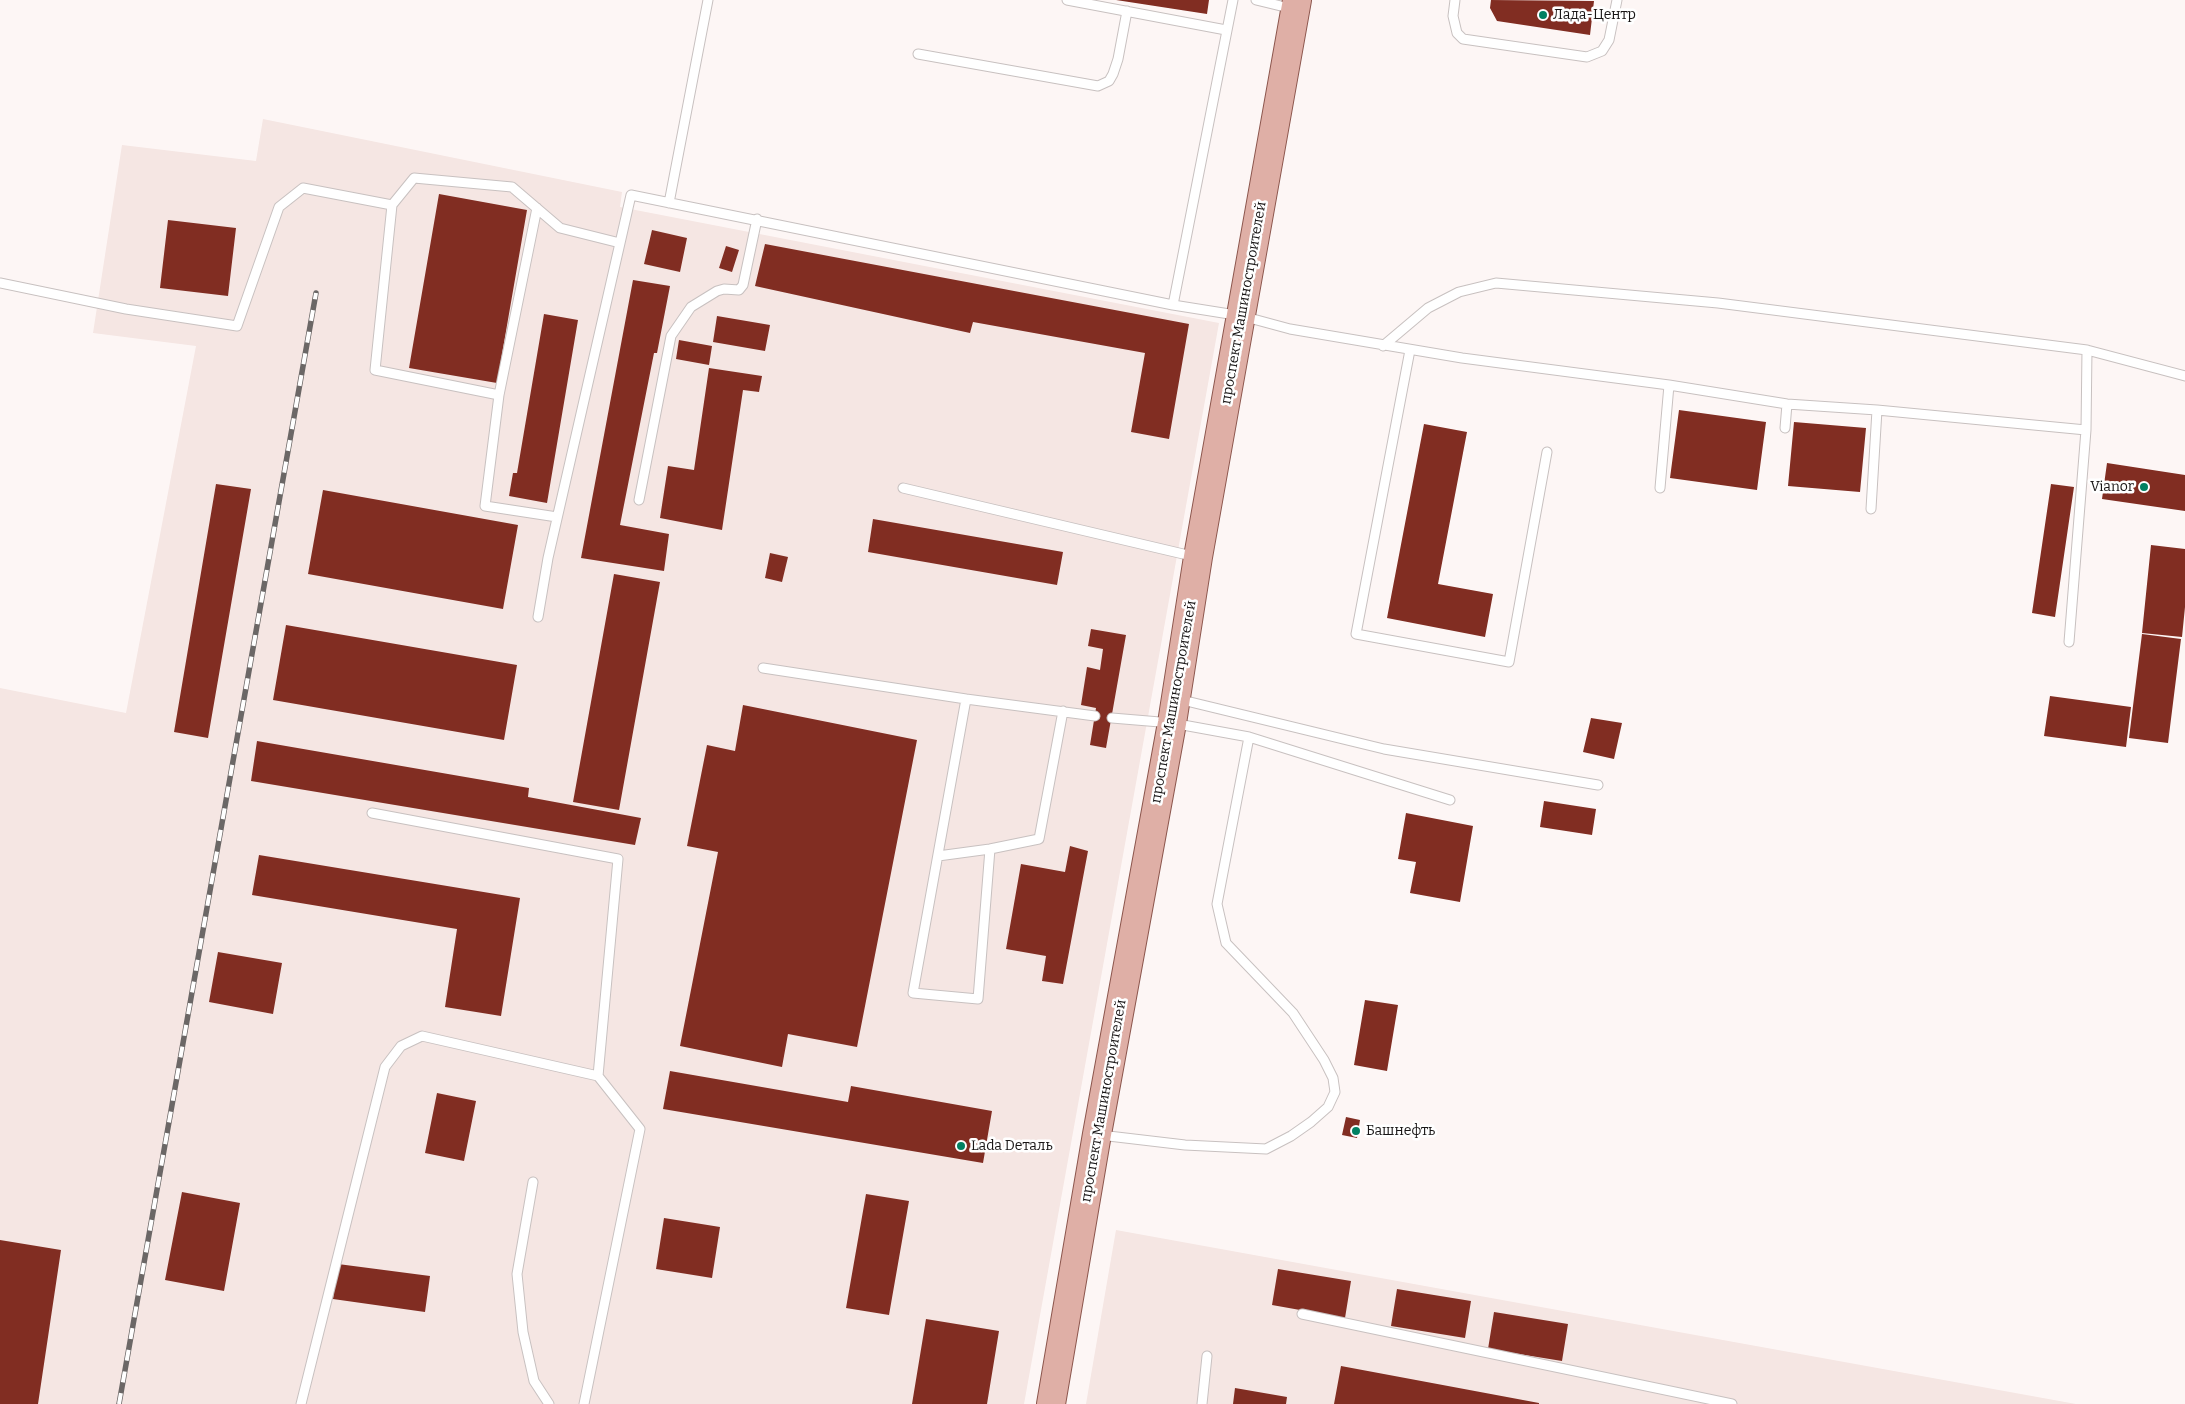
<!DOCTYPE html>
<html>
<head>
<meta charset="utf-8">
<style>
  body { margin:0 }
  canvas { display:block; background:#fdf6f5 }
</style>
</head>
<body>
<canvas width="2185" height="1404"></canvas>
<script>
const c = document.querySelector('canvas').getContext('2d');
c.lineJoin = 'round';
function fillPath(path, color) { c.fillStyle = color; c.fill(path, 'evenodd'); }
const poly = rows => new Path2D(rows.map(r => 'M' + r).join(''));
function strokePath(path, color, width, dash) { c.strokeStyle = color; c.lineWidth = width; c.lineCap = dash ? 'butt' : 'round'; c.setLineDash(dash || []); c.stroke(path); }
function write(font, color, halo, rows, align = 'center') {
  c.font = font + ' Bitter,serif'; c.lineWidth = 5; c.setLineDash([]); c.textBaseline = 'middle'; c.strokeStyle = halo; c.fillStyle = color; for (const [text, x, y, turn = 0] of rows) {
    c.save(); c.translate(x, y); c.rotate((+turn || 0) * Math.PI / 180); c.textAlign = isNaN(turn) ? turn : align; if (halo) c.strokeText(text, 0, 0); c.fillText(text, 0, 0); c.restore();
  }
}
const built = poly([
  [263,119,622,192,620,207,1219,323,1024,1404,0,1404,0,688,126,713,196,346,93,333,122,145,256,161],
  [1116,1230,2076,1404,1086,1404]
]);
const building = poly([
  [1116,0,1209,0,1207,14],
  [1491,0,1594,1,1590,35,1497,21,1490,8],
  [439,194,527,210,497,383,409,368],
  [168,220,236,228,228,296,160,288],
  [652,230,687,238,680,272,644,264],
  [765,244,1189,324,1169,439,1131,432,1145,353,973,322,970,333,755,286],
  [726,246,739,250,732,272,719,268],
  [633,280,670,286,657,353,654,353,620,525,669,534,664,571,581,558],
  [544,314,578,320,547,503,509,496,513,473,517,473],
  [717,316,770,325,765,351,713,342],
  [679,340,712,346,709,365,676,359],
  [709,368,762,376,759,392,743,390,722,530,660,518,668,466,694,470],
  [1679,410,1766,422,1757,490,1670,478],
  [1794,422,1866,428,1860,492,1788,486],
  [1424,424,1467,432,1438,584,1493,594,1485,637,1387,618],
  [2107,463,2185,475,2185,511,2102,499],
  [216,484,251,489,208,738,174,732],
  [2051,484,2074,487,2055,617,2032,613],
  [323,490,518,525,503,609,308,574],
  [873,519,1063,552,1057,585,868,552],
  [2151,545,2185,549,2185,607,2182,637,2142,633],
  [770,553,788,557,782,582,765,578],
  [614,574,660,582,619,810,573,802],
  [286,625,517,665,504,740,273,700],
  [1091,629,1126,635,1106,748,1090,745,1096,708,1081,705,1087,667,1100,670,1103,649,1088,646],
  [2142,634,2181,639,2168,743,2129,738],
  [2050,696,2131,707,2126,747,2044,736],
  [743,705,917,740,857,1047,788,1034,782,1067,680,1046,718,852,687,846,707,745,735,751],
  [1591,718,1622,723,1614,759,1583,752],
  [257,741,529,788,528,797,641,818,635,845,251,781],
  [1544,801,1596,809,1592,835,1540,827],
  [1406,813,1473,826,1460,902,1410,893,1416,862,1398,859],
  [1070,846,1088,851,1063,984,1042,981,1046,956,1006,949,1021,864,1065,872],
  [259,855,520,898,501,1016,445,1007,457,929,252,895],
  [218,952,282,963,273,1014,209,1002],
  [1365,1000,1398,1005,1387,1071,1354,1065],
  [670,1071,848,1102,851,1086,992,1111,983,1163,663,1109],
  [437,1093,476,1101,464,1161,425,1153],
  [1346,1117,1360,1120,1357,1138,1342,1135],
  [182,1192,240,1203,224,1291,165,1280],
  [866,1194,909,1201,889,1315,846,1308],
  [664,1218,720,1227,712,1278,656,1269],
  [0,1240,61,1250,38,1404,0,1404],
  [338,1264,430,1276,425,1312,333,1299],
  [1278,1269,1351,1281,1345,1318,1272,1305],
  [1397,1289,1471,1301,1465,1338,1391,1326],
  [1494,1312,1568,1324,1562,1361,1488,1349],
  [926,1319,999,1331,987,1404,912,1404],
  [1341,1366,1539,1403,1539,1404,1334,1404],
  [1235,1388,1287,1397,1286,1404,1233,1404]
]);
const service = poly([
  [1067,0,1226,30],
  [1256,0,1293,9],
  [1455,0,1453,16,1457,33,1463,39,1587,57,1602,51,1609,40,1617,0],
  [918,54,1098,86,1109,81,1113,74,1118,59,1127,11],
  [669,203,708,0],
  [392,205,375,370,499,395,537,208],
  [0,283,126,309,237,326,279,207,303,188,392,205,414,178,512,187,560,228,620,243],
  [1173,305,1233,0],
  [1383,346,1428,308,1459,292,1496,283,1718,303,2087,350,2086,430,1877,410,1787,404,1669,385],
  [1410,350,1356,634,1509,662,1547,452],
  [2087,350,2185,376],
  [499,395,485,506,557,517],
  [1785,428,1787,404],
  [903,488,1196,557],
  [639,500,671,336,691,307,717,291,724,289,739,290,743,285,757,219],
  [1871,509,1877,410],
  [538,617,548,558,631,195,1173,305,1242,316,1290,329,1462,358,1669,385,1660,488],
  [2069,642,2086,430],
  [763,668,966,699],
  [1178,699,1384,749,1598,785],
  [1112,718,1172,723,1249,737,1450,800],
  [372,813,618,859,598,1076],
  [990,849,978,999,913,993,966,699,1095,716],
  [938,856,990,849,1039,839,1063,711],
  [1100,1135,1185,1145,1266,1149,1291,1136,1311,1122,1328,1107,1335,1092,1333,1078,1324,1060,1293,1013,1226,943,1217,904,1249,737],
  [533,1182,517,1274,523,1332,534,1381,549,1404],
  [1302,1314,1732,1404],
  [301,1404,385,1067,401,1046,422,1036,598,1076,640,1129,584,1404],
  [1202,1404,1207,1356]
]);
const primary = poly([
  [1051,1404,1097,1134,1172,723,1198,557,1297,0]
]);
const rail = poly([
  [119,1404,316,293]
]);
const markers = [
  [1543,15,5,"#018162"],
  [2144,487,5,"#018162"],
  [1356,1131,5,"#018162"],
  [961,1146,5,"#018162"]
];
const poiNames = [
  ["Лада-Центр",1553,15],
  ["Vianor",2134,487,"right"],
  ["Башнефть",1366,1131],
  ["Lada Dеталь",971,1146]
];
const streetNames = [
  ["проспект Машиностроителей",1244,303,-80],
  ["проспект Машиностроителей",1174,702,-80],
  ["проспект Машиностроителей",1104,1101,-80]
];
fillPath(built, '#f5e6e3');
fillPath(building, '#812d22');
strokePath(service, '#c8c1c0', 11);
strokePath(primary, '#8c564d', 30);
strokePath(service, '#fff', 9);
strokePath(primary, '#dfafa6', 28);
strokePath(rail, '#6b6766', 5.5);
strokePath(rail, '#fff', 4, [11]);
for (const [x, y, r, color] of markers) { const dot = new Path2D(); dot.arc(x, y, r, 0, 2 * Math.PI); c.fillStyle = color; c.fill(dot); strokePath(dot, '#fff', 2); }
write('14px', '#181515', '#fff', poiNames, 'left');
write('14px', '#181515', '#fff', streetNames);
</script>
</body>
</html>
